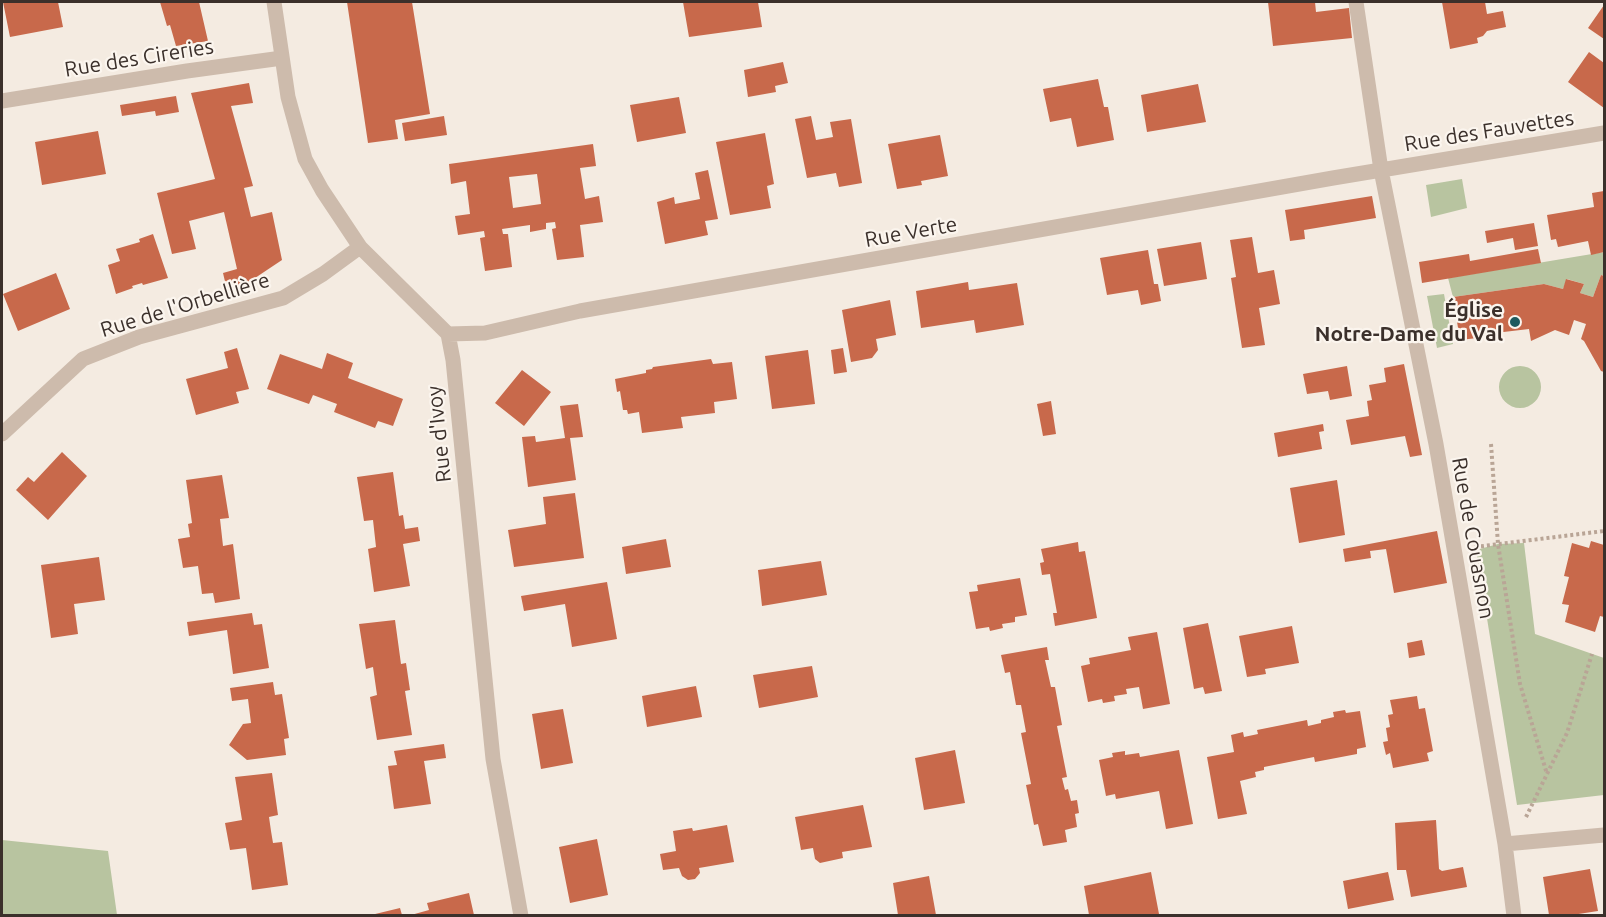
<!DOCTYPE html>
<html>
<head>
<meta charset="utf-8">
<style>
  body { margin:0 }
  #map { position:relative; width:1606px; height:917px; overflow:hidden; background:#f4ebe1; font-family:Ubuntu,sans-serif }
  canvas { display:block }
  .frame { position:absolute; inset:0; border:3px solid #3b302b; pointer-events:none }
</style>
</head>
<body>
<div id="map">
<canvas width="1606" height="917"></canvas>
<div class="frame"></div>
</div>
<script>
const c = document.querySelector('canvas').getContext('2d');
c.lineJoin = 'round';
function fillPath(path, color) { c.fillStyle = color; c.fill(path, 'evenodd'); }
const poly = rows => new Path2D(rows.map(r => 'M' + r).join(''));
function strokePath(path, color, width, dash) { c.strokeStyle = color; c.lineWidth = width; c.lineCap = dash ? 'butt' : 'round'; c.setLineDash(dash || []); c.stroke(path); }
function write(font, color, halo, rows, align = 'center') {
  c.font = font + ' Ubuntu,sans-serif'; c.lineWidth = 4.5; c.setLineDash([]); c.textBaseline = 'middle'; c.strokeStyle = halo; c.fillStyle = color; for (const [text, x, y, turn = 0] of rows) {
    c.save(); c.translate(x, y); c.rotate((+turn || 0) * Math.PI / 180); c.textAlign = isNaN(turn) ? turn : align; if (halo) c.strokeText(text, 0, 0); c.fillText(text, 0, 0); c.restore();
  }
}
const green = poly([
  [1462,179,1467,208,1431,217,1426,185],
  [1604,252,1604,276,1601,275,1593,297,1580,293,1584,284,1567,279,1563,289,1544,284,1453,297,1448,278],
  [1444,294,1453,344,1437,348,1427,296],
  '1499 387a21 21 0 1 1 42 0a21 21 0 1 1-42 0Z',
  [1524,543,1535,634,1604,658,1604,795,1517,805,1476,550,1498,544],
  [2,840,108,851,117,915,2,915]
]);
const building = poly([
  [3,2,58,2,63,27,10,37],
  [160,2,199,2,208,41,176,46,170,25,167,26],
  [347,2,412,2,430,114,395,120,398,139,368,143],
  [683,2,758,2,762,27,689,37],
  [1268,2,1315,2,1316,12,1349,8,1352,38,1273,46],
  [1442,2,1485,2,1487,14,1503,11,1506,27,1487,31,1483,36,1477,38,1478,43,1450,49],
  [1604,5,1604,39,1588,28],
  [1589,52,1604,63,1604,108,1568,82],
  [783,62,788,83,775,86,776,92,748,97,744,70],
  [1098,79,1104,107,1108,107,1114,140,1077,147,1071,118,1050,122,1043,89],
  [249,83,253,103,231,106,253,186,244,188,251,217,272,212,282,260,243,286,227,290,223,273,237,269,224,212,189,221,196,249,172,254,157,193,215,179,191,93],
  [1198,84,1206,122,1147,132,1141,95],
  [176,96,179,112,156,116,155,111,122,116,120,105],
  [679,97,686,133,637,142,630,105],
  [444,116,447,135,405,141,402,123],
  [811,116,816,140,833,137,830,122,851,119,862,183,839,187,836,173,807,178,795,119],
  [98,131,106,174,42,185,35,142],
  [765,133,774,184,767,186,771,208,730,215,716,142],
  [940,135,948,176,921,181,922,185,897,189,888,144],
  [593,144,596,166,580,168,585,199,599,196,603,222,580,225,584,257,557,260,552,229,556,228,555,222,546,223,546,229,530,232,530,225,502,229,503,234,508,234,512,267,485,271,480,238,485,237,484,231,458,235,455,216,470,214,466,181,451,184,449,164],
  [537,174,541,204,513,208,509,177],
  [708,170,718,219,705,221,708,235,665,244,657,202,674,197,675,204,700,199,695,173],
  [1604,191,1604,252,1591,255,1588,241,1558,247,1556,239,1551,240,1547,215,1594,207,1592,193],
  [1372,196,1376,218,1304,230,1305,239,1290,241,1285,210],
  [1534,223,1538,246,1515,250,1513,238,1487,243,1485,231],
  [153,234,168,278,143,285,142,283,132,286,133,288,116,294,108,265,120,261,116,249,140,242,139,239],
  [1252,237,1258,273,1274,270,1280,304,1259,308,1265,345,1242,348,1231,278,1236,277,1230,240],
  [1201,242,1207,279,1164,286,1157,249],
  [1538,249,1541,263,1422,283,1419,262,1469,254,1470,261],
  [1148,250,1154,284,1158,284,1161,301,1141,305,1138,290,1107,295,1100,258],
  [56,273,70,309,18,331,3,294],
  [1601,275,1604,276,1604,372,1601,371,1584,341,1581,339,1586,324,1574,320,1569,335,1555,330,1531,341,1529,329,1495,333,1495,336,1460,340,1453,297,1544,284,1563,289,1566,279,1584,284,1580,293,1593,297],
  [968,282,969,290,1017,283,1024,325,976,333,974,320,921,328,916,291],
  [890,300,896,335,876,339,878,350,872,358,851,362,842,310],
  [237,348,249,389,236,392,239,403,196,415,186,379,228,368,224,352],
  [843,348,847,372,834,374,831,350],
  [808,350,815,404,772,409,765,356],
  [327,353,353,363,348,378,403,399,393,426,378,421,375,428,334,412,337,404,313,395,309,404,267,389,280,354,322,369],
  [711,359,713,364,732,362,737,399,714,402,715,413,681,417,683,428,642,433,639,412,628,414,627,410,623,410,620,391,617,392,615,379,646,373,646,370,652,369,653,367],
  [1404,364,1422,455,1410,457,1405,436,1351,445,1346,420,1369,416,1367,401,1372,400,1369,385,1386,382,1384,368],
  [1347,366,1352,396,1330,400,1328,391,1307,394,1303,374],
  [522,370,551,392,524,426,495,403],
  [1051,401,1056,434,1043,436,1037,404],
  [578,404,583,437,570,438,576,480,528,487,522,437,535,436,536,442,565,438,560,406],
  [1323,424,1324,431,1319,432,1322,449,1278,457,1274,433],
  [62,452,87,476,48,520,16,490,28,477,34,482],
  [393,472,399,516,403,515,405,529,418,527,420,541,403,544,410,586,374,592,368,549,376,547,373,520,364,521,357,477],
  [222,475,229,518,220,519,223,546,233,544,240,599,215,603,213,593,202,594,198,566,183,568,178,539,190,537,188,524,192,523,186,480],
  [1337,480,1345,535,1299,543,1290,488],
  [575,493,584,558,514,567,508,530,546,524,543,497],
  [1437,531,1447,583,1394,593,1386,549,1370,551,1371,558,1345,562,1343,549],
  [666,539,671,567,626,574,622,547],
  [1591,541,1604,545,1604,617,1600,616,1595,632,1565,622,1569,605,1562,604,1569,577,1564,576,1572,543,1589,548],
  [1078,542,1079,552,1085,551,1097,618,1055,626,1053,613,1057,613,1050,574,1042,575,1040,563,1044,562,1041,549],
  [99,557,105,600,74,604,78,634,51,638,41,565],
  [821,561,827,595,762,606,758,570],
  [1020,578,1027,615,1015,617,1015,622,1002,624,1003,628,990,631,989,627,976,629,969,592,978,591,977,585],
  [607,582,617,639,572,647,565,604,524,611,521,596],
  [252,613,254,625,262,624,269,668,233,674,227,630,189,636,187,622],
  [395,620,401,664,406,663,410,690,405,691,412,735,377,740,370,697,377,695,373,667,366,669,359,624],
  [1208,623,1222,691,1205,694,1203,687,1194,689,1183,628],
  [1292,626,1299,663,1265,669,1266,674,1247,677,1239,636],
  [1157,632,1170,704,1143,709,1139,687,1126,689,1127,694,1114,696,1115,701,1103,703,1102,699,1088,702,1081,666,1090,664,1089,658,1131,650,1128,637],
  [1422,640,1425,655,1409,658,1407,643],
  [1047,647,1049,660,1045,660,1051,687,1055,687,1062,725,1057,726,1067,777,1062,778,1065,790,1068,789,1071,801,1077,800,1079,813,1075,814,1077,827,1065,830,1067,842,1043,846,1038,824,1034,825,1026,785,1031,784,1021,733,1026,732,1021,705,1016,705,1010,672,1005,673,1001,655],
  [812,666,818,697,759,708,753,675],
  [273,682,275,695,282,694,289,738,284,739,286,755,247,760,229,745,243,724,251,723,248,699,232,701,230,688],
  [696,686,702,717,647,727,642,696],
  [1417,696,1419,709,1425,708,1433,751,1427,753,1429,761,1393,768,1390,753,1386,755,1383,742,1388,741,1386,728,1390,727,1388,715,1393,714,1390,700],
  [563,709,573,763,541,769,532,714],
  [1345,710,1346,713,1360,711,1366,747,1357,749,1357,754,1315,762,1314,757,1264,767,1264,770,1255,772,1256,777,1240,781,1247,814,1218,819,1207,757,1234,752,1231,735,1243,732,1244,737,1258,734,1257,730,1307,720,1308,726,1321,723,1321,720,1334,717,1333,712],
  [444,744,446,758,424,761,431,804,394,809,388,766,397,765,394,751],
  [955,750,965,803,924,810,915,758],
  [1179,750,1193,824,1166,829,1159,791,1116,799,1115,794,1106,796,1099,760,1113,757,1112,753,1125,751,1125,755,1139,753,1140,757],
  [272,773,278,815,269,817,271,831,273,843,282,842,288,885,252,890,246,848,230,850,225,823,242,820,235,777],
  [863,805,872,847,842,852,843,858,820,863,815,859,813,848,801,850,795,817],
  [1436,820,1439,869,1442,871,1463,867,1467,887,1411,897,1406,870,1397,870,1395,823],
  [727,825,734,862,699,868,700,873,695,879,688,880,682,876,679,868,663,870,660,854,676,851,673,831,692,828,693,831],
  [597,839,608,895,570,903,559,847],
  [1590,869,1598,911,1572,915,1549,915,1543,877],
  [1151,872,1159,914,1089,915,1084,886],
  [1388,872,1394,900,1348,909,1343,881],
  [929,876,936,915,898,915,893,883],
  [469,893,474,915,411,915,429,910,427,903],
  [400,908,402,915,371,915]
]);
const path = poly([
  [1491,444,1498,544,1520,684,1547,774],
  [1475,547,1604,531],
  [1526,817,1567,733,1592,654]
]);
const minor = poly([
  [274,2,288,97,305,159,322,190,360,247,448,334,453,360,493,759,521,916],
  [1356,2,1381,170,1436,444,1505,844,1514,916],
  [2,101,187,71,282,58],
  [448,334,485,333,580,311,1333,178,1604,133],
  [2,434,83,359,139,337,283,298,323,274,360,247],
  [1505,844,1604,835]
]);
const markers = [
  [1515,322,6,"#1f5a5e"]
];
const streetNames = [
  ["Rue des Cireries",139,58,-9],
  ["Rue des Fauvettes",1489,131,-9],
  ["Rue Verte",911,232,-10],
  ["Rue de l'Orbellière",185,305,-17],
  ["Rue d'Ivoy",439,434,-96],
  ["Rue de Couasnon",1473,538,80]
];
const poiNames = [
  ["Église",1503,310],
  ["Notre-Dame du Val",1503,334]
];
fillPath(green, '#b8c4a0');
fillPath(building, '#c8694b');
strokePath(path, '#b9a596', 4, [3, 3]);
strokePath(minor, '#cdbbac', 15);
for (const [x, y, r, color] of markers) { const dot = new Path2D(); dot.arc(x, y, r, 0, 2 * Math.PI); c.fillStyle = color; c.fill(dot); strokePath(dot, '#fbf5ee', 2); }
write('21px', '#3b302b', '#fbf5ee', streetNames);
write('bold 21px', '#3b302b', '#fbf5ee', poiNames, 'right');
</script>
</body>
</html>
